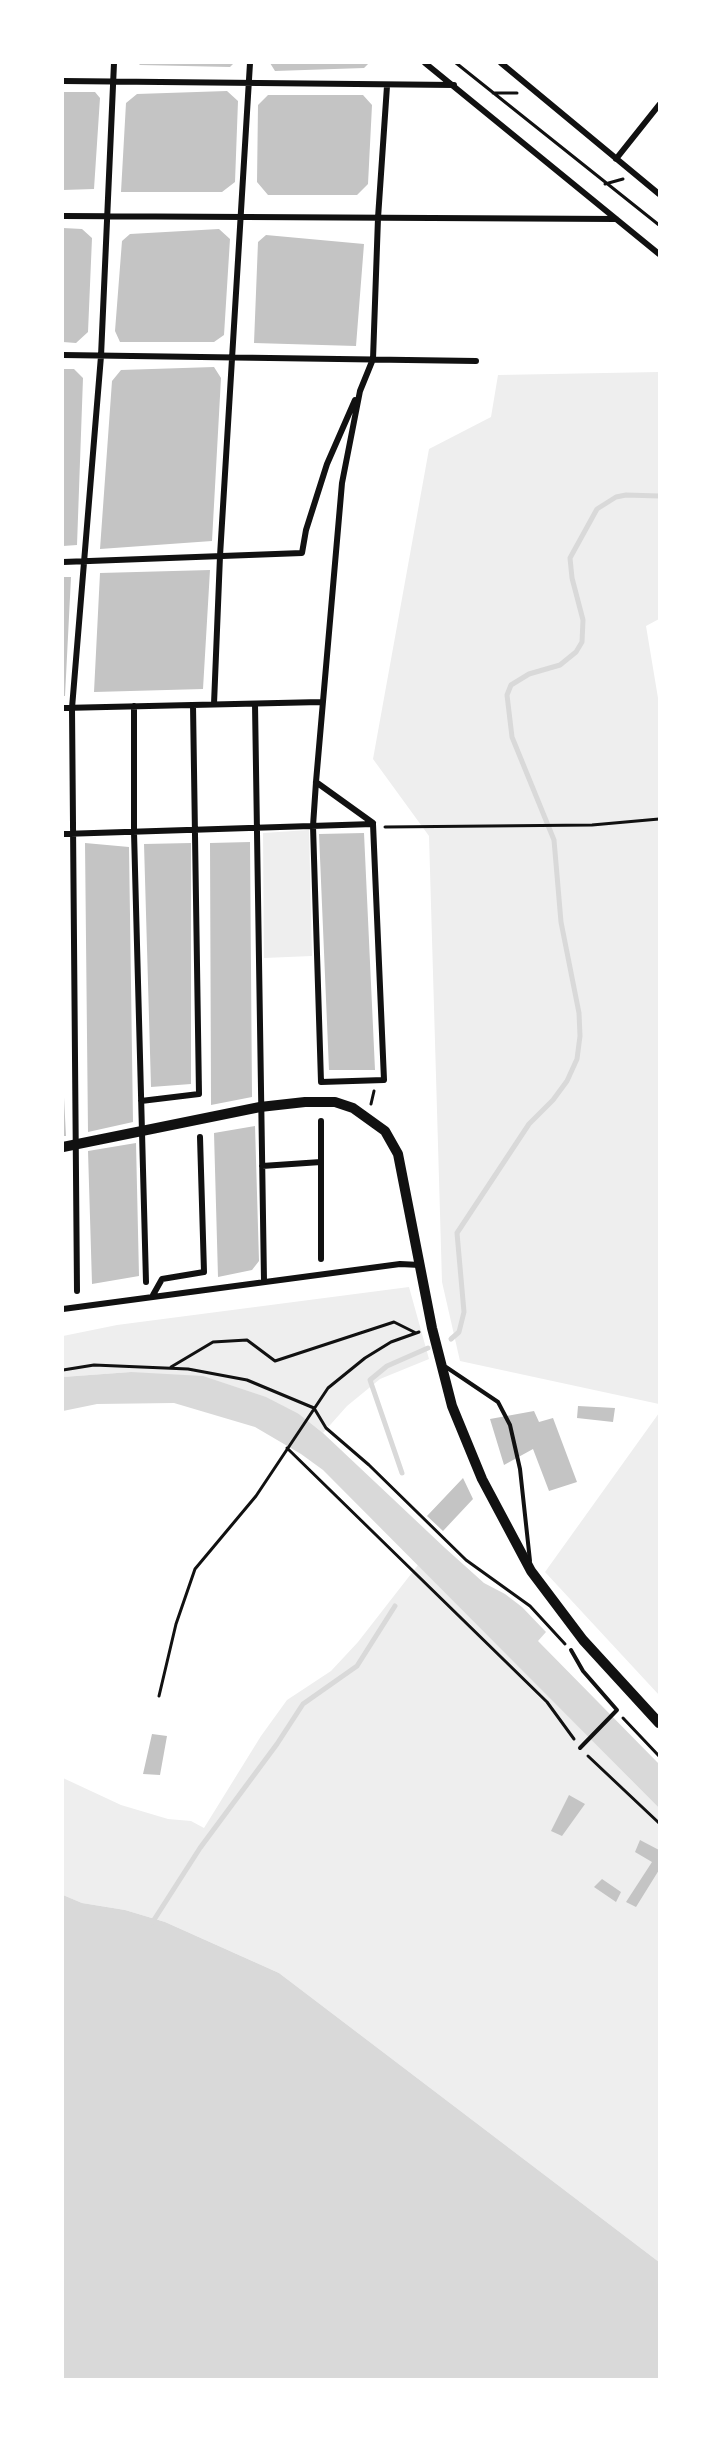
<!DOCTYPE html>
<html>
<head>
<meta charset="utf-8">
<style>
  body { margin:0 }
  #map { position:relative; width:722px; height:2442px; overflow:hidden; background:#fff; font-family:Figtree,sans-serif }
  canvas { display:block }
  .frame { position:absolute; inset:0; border:64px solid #fff; pointer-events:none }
</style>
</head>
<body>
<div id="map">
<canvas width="722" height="2442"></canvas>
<div class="frame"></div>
</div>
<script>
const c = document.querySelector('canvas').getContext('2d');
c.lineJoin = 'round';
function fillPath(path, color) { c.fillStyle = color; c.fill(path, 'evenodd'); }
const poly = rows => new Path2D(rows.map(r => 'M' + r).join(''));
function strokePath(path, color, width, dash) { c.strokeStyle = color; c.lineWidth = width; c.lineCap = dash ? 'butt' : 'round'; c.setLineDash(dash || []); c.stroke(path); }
const green = poly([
  [659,372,659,619,646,626,659,704,659,1404,460,1361,442,1282,429,836,373,759,429,449,491,417,498,375],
  [309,830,312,956,264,958,263,833],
  [409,1287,429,1359,380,1379,347,1406,323,1433,299,1414,131,1372,63,1377,63,1336,117,1325],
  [659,1413,659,1695,545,1572],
  [418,1565,659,1808,659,2262,279,1973,165,1922,125,1910,82,1903,63,1895,63,1778,121,1805,168,1819,191,1821,204,1828,261,1736,287,1700,331,1671,358,1642]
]);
const water = poly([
  [131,1372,203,1376,266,1397,299,1414,323,1433,445,1548,484,1583,505,1594,522,1607,546,1632,538,1641,659,1764,659,1808,323,1470,301,1454,255,1427,174,1403,97,1404,63,1411,63,1377],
  [63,1895,82,1903,125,1910,165,1922,279,1973,659,2262,659,2379,63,2379]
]);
const stream = poly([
  [451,1339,459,1332,464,1312,457,1233,529,1124,553,1100,567,1081,577,1059,580,1036,579,1013,561,922,554,840,512,737,507,695,511,685,529,674,560,665,576,652,582,642,583,620,572,578,570,558,597,509,616,497,626,495,659,496],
  [402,1473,370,1380,387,1366,428,1348],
  [152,1923,200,1848,277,1744,303,1704,357,1666,395,1606]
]);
const building = poly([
  [138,63,234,63,230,67,140,65],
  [270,63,369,63,364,68,275,71],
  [227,91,238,101,235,182,222,192,121,192,126,103,137,94],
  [63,92,95,92,100,98,94,189,63,190],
  [268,95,363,95,372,105,368,184,357,195,268,195,257,182,258,105],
  [63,228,82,229,92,238,88,332,76,343,63,342],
  [219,229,230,239,224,335,214,342,120,342,115,331,122,241,130,234],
  [266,235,364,244,356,346,254,343,258,242],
  [214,367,221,378,212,541,100,549,112,381,121,370],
  [63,369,74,369,83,378,77,545,63,546],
  [210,570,203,689,94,692,100,573],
  [63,577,71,577,65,696,63,696],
  [364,833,375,1070,329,1070,319,834],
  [250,842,252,1097,211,1105,210,843],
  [85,843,129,847,133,1122,88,1132],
  [191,843,191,1084,151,1087,144,844],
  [63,1078,66,1136,63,1136],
  [255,1126,259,1261,252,1270,218,1277,214,1133],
  [136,1143,139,1276,92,1284,88,1151],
  [578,1406,615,1408,613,1422,577,1418],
  [534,1411,539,1422,553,1418,577,1482,549,1491,533,1449,504,1465,490,1419],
  [463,1478,473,1499,443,1531,427,1516],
  [152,1734,167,1736,160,1775,143,1774],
  [569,1795,585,1804,562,1836,551,1831],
  [640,1840,659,1850,659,1870,636,1907,626,1902,652,1862,635,1852],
  [602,1879,621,1892,616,1902,594,1887]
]);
const path = poly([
  [456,63,659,225],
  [493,93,517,93],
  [605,184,623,179],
  [385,827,592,825,659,819],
  [371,1104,374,1091],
  [171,1367,213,1342,247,1340,275,1361,394,1322,416,1333],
  [63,1370,94,1365,188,1369,247,1380,314,1408,326,1428,369,1465,466,1560,530,1606,565,1644],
  [287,1448,547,1702,574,1739],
  [159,1696,176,1624,195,1569,256,1496,328,1388,365,1358,391,1342,419,1332],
  [623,1718,659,1756],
  [588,1756,659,1823]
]);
const service = poly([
  [446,1367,498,1402,510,1425,520,1469,530,1561],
  [571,1650,583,1671,617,1710,580,1748]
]);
const minor = poly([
  [425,63,659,254],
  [501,63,659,194],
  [63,81,454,85],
  [616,159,659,105],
  [63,216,616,219],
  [63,355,476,361],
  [63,562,302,553,306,530,327,464,355,400],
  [214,704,220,556,250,63],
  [255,704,264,1281],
  [134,706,134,832,146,1282],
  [63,708,321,702],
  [316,782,373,823],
  [373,824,384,1080,321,1082,313,826,316,782,342,483,360,391,373,359,378,218,387,86],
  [63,834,373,824],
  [141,1101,199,1094,193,705],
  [321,1121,321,1259],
  [262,1166,321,1162],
  [77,1291,72,708,101,356,114,63],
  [153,1295,162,1279,204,1272,200,1137],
  [63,1309,400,1264,420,1265]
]);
const tertiary = poly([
  [63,1147,260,1107,305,1102,335,1102,353,1108,385,1131,398,1154,432,1328,452,1406,482,1479,531,1571,583,1640,659,1723]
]);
fillPath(green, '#eee');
fillPath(water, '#d9d9d9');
strokePath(stream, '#d9d9d9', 5);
fillPath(building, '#c4c4c4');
strokePath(path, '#111', 3);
strokePath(service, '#111', 4);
strokePath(minor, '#111', 6);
strokePath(tertiary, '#111', 10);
</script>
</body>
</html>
